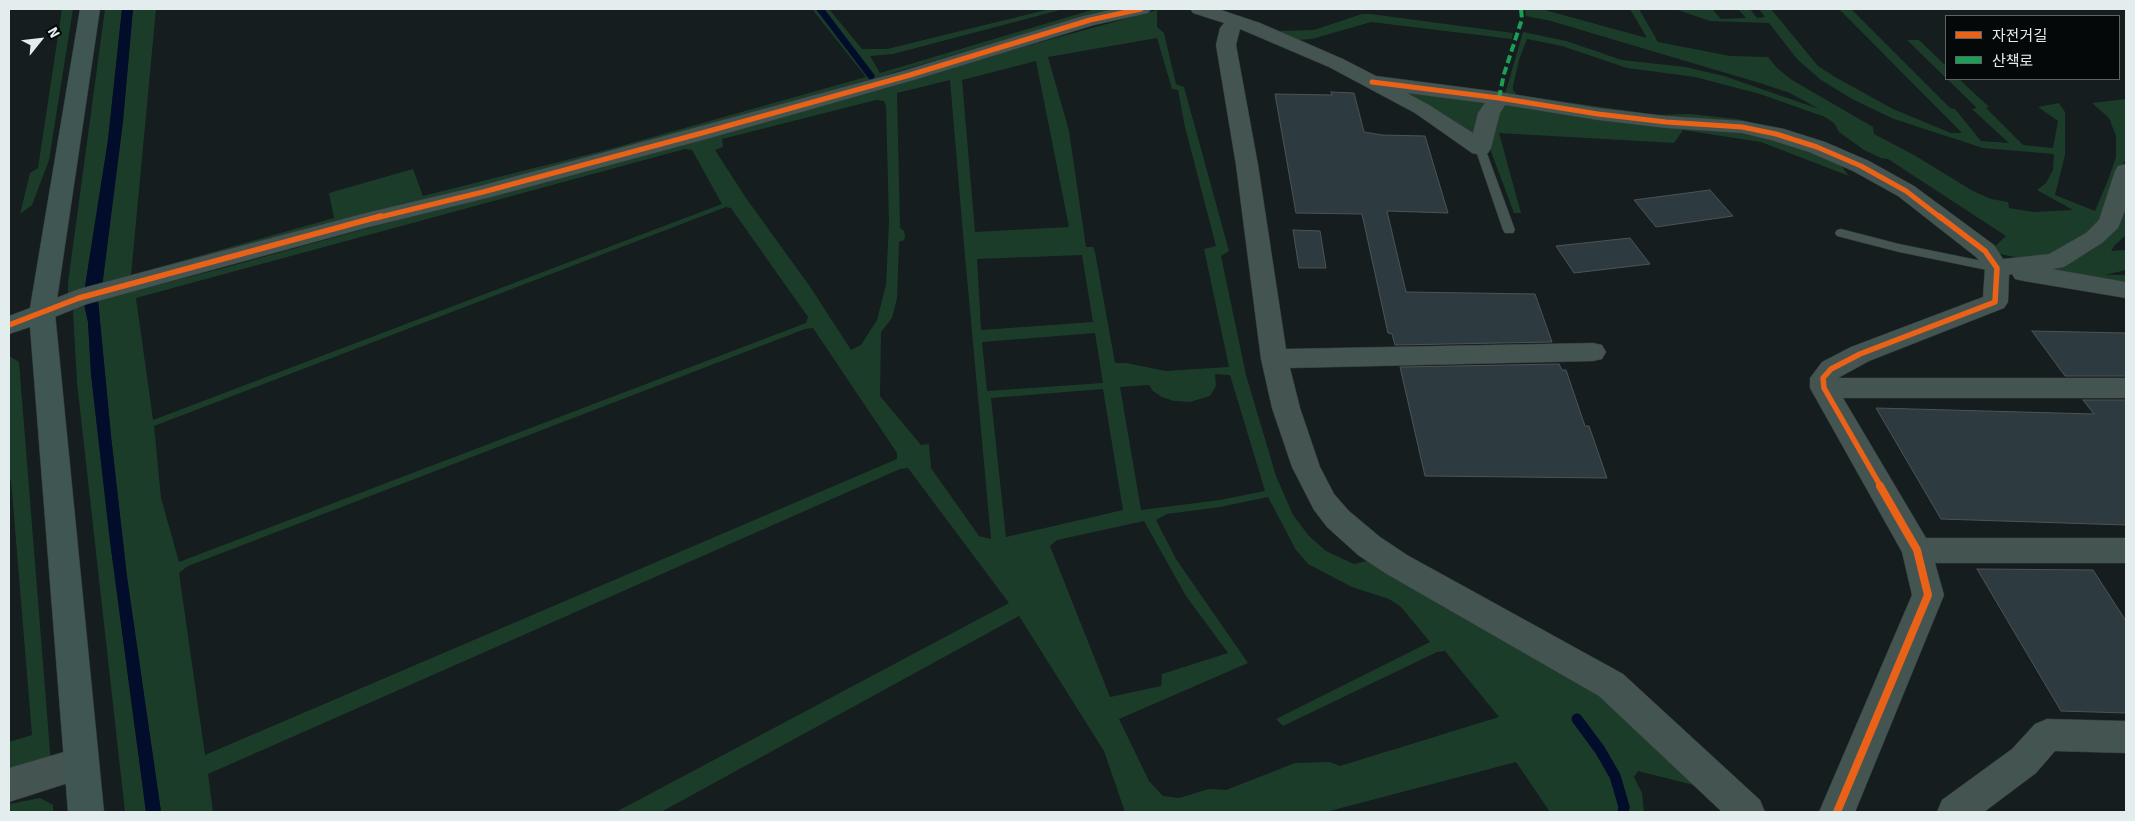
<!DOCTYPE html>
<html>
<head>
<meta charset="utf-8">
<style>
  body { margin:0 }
  #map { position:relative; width:2135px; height:821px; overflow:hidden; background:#151d1e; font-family:Signika,"Noto Sans KR",sans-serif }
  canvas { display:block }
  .frame { position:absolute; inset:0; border:10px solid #e4edee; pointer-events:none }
  .legend { position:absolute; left:1945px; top:15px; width:175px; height:65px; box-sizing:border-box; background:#040809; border:1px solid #5e6465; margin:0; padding:6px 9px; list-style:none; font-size:15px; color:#e4edee }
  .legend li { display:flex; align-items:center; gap:10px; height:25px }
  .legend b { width:25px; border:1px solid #5e6465 }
  .north { position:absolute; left:15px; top:15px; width:50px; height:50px; -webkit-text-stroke:4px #040809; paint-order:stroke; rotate:61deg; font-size:14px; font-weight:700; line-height:20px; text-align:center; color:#e4edee }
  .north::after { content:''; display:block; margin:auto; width:18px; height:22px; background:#e4edee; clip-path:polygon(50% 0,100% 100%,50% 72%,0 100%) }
</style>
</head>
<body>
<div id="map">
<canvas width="2135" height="821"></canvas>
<div class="frame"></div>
<ul class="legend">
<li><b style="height:6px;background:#ea6118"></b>자전거길</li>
<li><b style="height:6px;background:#1a9f57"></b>산책로</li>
</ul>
<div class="north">N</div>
</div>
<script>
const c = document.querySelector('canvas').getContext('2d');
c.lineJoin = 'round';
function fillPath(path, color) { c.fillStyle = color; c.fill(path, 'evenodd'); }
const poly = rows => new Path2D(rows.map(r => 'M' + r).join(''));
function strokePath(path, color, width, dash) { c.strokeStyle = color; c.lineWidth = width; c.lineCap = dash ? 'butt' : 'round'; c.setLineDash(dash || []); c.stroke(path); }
const green = poly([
  [62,9,73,9,49,160,32,205,20,214,30,173,38,168],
  [105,9,122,9,108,140,84,293,68,293,68,283],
  [133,9,156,9,131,275,334,218,329,193,413,169,423,196,610,149,866,77,812,9,818,9,871,77,821,9,829,9,862,49,887,49,1050,9,1064,9,893,54,870,56,880,73,1095,9,1122,9,987,45,764,111,102,287,123,121],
  [1525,9,1541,9,1647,38,1630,9,1639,9,1658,42,1730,56,1768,57,1777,68,1792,80,1873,127,1874,134,1914,155,1973,191,1991,199,2008,202,2009,208,2033,212,2073,210,2037,190,2046,183,2053,170,2054,154,1983,148,1894,119,1852,99,1821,80,1797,59,1769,23,1710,21,1675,9,1712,9,1721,19,1746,18,1738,9,1750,9,1757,18,1765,17,1759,9,1771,9,1818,66,1835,77,1893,109,1951,133,1962,133,1839,9,1851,9,1950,108,1955,109,1981,141,2009,143,1972,109,1977,108,1947,79,1959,79,1989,107,1986,108,2023,145,2053,148,2058,121,2038,107,2059,103,2065,112,2065,155,2055,195,2095,211,2108,180,2116,157,2116,136,2109,118,2092,103,2126,99,2126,159,2120,170,2096,229,2066,252,2022,258,2004,255,1988,250,1808,141,1505,94,1523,32,1566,41,1622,60,1685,67,1724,76,1819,109,1790,93,1763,84,1551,21,1526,16],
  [1527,39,1562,46,1627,68,1695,77,1760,94,1825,117,1834,123,1839,132,1864,150,1881,158,1888,159,2006,236,1994,247,1838,147,1781,129,1737,119,1690,114,1657,115,1517,95,1513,90,1513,86,1519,60],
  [1157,10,1157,27,1164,33,1176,84,1184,87,1229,251,1221,256,1246,375,1276,476,1293,515,1309,536,1326,551,1354,564,1375,559,1605,690,1679,756,1733,812,1723,812,1698,786,1638,771,1634,777,1642,793,1644,812,1629,812,1630,808,1621,777,1604,748,1577,717,1573,718,1598,751,1612,776,1621,806,1620,812,1550,812,1516,762,1326,812,1125,812,1104,751,1019,616,661,812,616,812,1009,603,908,468,900,469,208,774,213,812,161,812,127,577,111,436,98,300,220,269],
  [1157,38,1172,89,1178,90,1185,127,1216,246,1204,249,1229,367,1166,371,1126,363,1115,363,1095,252,1093,247,1086,247,1069,131,1048,57],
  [1036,61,1069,227,975,232,962,80],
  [950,80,963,234,991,539,979,536,931,468,929,444,921,445,880,396,881,332,892,318,897,298,899,242,904,240,905,236,904,231,900,228,897,93],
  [876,100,884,101,886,106,889,223,886,285,877,320,861,345,851,350,811,288,746,198,715,150,723,147,722,139],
  [685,149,692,150,722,204,153,420,136,298],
  [726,207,731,208,808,317,806,323,179,562,161,498,154,426],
  [1082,255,1093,322,981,330,977,259],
  [813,328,897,453,897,459,205,755,179,573,188,566,805,329],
  [1095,333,1103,383,987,391,982,342],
  [1215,374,1230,375,1265,491,1220,500,1141,510,1120,387,1149,385,1153,391,1162,397,1174,401,1190,402,1210,396,1216,386],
  [1103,389,1123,510,1006,537,991,398],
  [1268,497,1296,550,1308,564,1352,587,1389,599,1401,607,1430,642,1276,719,1283,726,1437,652,1445,651,1499,717,1340,766,1329,762,1295,763,1226,790,1209,789,1179,798,1163,796,1149,781,1119,719,1248,663,1176,559,1156,520,1167,514,1220,507],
  [1144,521,1186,596,1228,653,1162,674,1161,686,1110,697,1050,546,1057,540],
  [1362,14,1371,14,1513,33,1512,39,1371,22,1312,39,1298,40,1278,31,1314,30],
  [1907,40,1919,40,1946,66,1946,78],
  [1390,86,1485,102,1477,141],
  [1504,104,1744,132,1771,137,1837,160,1849,176,1761,142,1683,130,1674,143,1499,133,1521,213,1514,213,1490,149,1491,128],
  [2126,188,2126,235,2115,245,2111,251,2126,250,2126,270,2105,275,2126,275,2126,286,2113,286,2040,267,2074,259,2089,252,2101,243,2116,222],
  [84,304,88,322,91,374,110,541,146,812,125,812,77,382,73,312,75,306],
  [9,356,19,362,51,764,35,771,9,774,9,742,32,735,11,480,9,480],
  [40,798,53,805,53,812,9,812,9,804]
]);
const water = poly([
  [122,9,133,9,123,121,102,287,84,293,108,140],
  [98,300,111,436,127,577,161,812,146,812,110,541,91,374,88,322,84,304]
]);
const streamFar1 = poly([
  [820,9,871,76]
]);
const stream = poly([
  [1577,719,1600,750,1615,776,1624,807,1623,812]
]);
const building = poly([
  [1331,92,1354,93,1364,132,1382,135,1425,136,1448,213,1387,211,1406,292,1535,294,1552,342,1395,345,1392,334,1388,333,1362,214,1296,213,1275,94,1332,95,1331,92],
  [1710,190,1733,216,1656,227,1634,200,1710,190],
  [1293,230,1320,231,1326,268,1299,268,1293,230],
  [1630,238,1650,264,1574,273,1556,246,1630,238],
  [2032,331,2126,333,2126,376,2065,376,2032,331],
  [1559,364,1562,370,1566,370,1585,426,1589,426,1607,478,1425,476,1400,367,1559,364],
  [2083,400,2126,400,2126,525,1941,519,1876,408,2094,414,2083,400],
  [1977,569,2093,570,2126,621,2126,713,2061,711,1977,569]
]);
const lane = poly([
  [1480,145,1485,148,1515,230,1513,233,1505,233,1503,230,1475,148,1480,145],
  [1841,229,1899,244,1997,264,2003,268,1997,272,1899,252,1837,236,1835,233,1837,230,1841,229]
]);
const street = poly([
  [1115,9,1151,9,1148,13,1094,25,917,79,710,138,491,197,369,227,87,304,42,322,33,319,29,313,33,307,79,289,366,213,480,186,694,128,903,71,1083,16,1115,9],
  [1190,9,1218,9,1260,23,1343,59,1376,76,1499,92,1598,108,1666,116,1742,121,1784,129,1825,142,1869,161,1914,186,1994,245,2003,259,2049,254,2086,233,2099,220,2115,171,2118,166,2126,164,2126,208,2118,228,2102,243,2064,267,2052,269,2126,282,2126,298,2024,281,2015,279,2012,274,2009,275,2008,302,2004,308,1869,361,1838,378,2126,378,2126,398,1843,398,1926,538,2126,538,2126,563,1935,563,1944,595,1855,812,1819,812,1912,595,1902,552,1810,388,1810,378,1822,362,1851,347,1983,297,1985,268,1976,257,1898,196,1853,171,1809,152,1771,140,1742,133,1666,128,1598,120,1505,105,1500,113,1491,148,1488,153,1480,155,1472,153,1415,113,1329,67,1240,29,1236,45,1258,165,1286,349,1593,343,1602,345,1606,352,1602,359,1593,361,1290,368,1300,408,1320,467,1334,494,1349,511,1380,537,1407,555,1623,674,1760,800,1765,812,1722,812,1599,696,1385,573,1358,555,1327,527,1314,510,1292,467,1272,408,1261,359,1236,165,1216,45,1220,28,1224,23,1193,13,1190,9],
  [1407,93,1485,103,1478,113,1473,133,1429,105,1407,93],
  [2047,719,2126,721,2126,753,2055,751,2036,773,1984,812,1937,812,1942,800,2012,749,2035,724,2047,719],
  [81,747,93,751,98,763,93,775,9,802,9,768,81,747]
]);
const secondary = poly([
  [80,9,100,9,55,313,104,812,68,812,30,327,9,334,9,316,30,308,80,9]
]);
const quiet = poly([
  [1499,98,1504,74,1522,19,1521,9]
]);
const cyclewayFar2 = poly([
  [1372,82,1499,98,1598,114,1666,122,1742,127,1776,134,1817,147,1861,166,1906,191,1941,218],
  [376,218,483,192,702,133,910,75,1090,20,1141,9]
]);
const cyclewayFar1 = poly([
  [9,325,79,298,381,216],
  [1881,487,1824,388,1823,378,1831,369,1860,354,1995,302,1997,268,1985,251,1939,216]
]);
const cycleway = poly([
  [1837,812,1928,595,1917,550,1880,486]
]);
fillPath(green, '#1c3c2a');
fillPath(water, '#020c2b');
strokePath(streamFar1, '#020c2b', 7);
strokePath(stream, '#020c2b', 11);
fillPath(building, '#2d3b41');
strokePath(building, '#4d5355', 1);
strokePath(lane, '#33393a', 1);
strokePath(street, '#33393a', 1);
strokePath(secondary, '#33393a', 1);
fillPath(lane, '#435451');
fillPath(street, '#435451');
fillPath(secondary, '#405653');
strokePath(quiet, '#1a9f57', 4, [8, 4]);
strokePath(cyclewayFar2, '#ea6118', 5);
strokePath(cyclewayFar1, '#ea6118', 5.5);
strokePath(cycleway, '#ea6118', 8);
</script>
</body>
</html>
